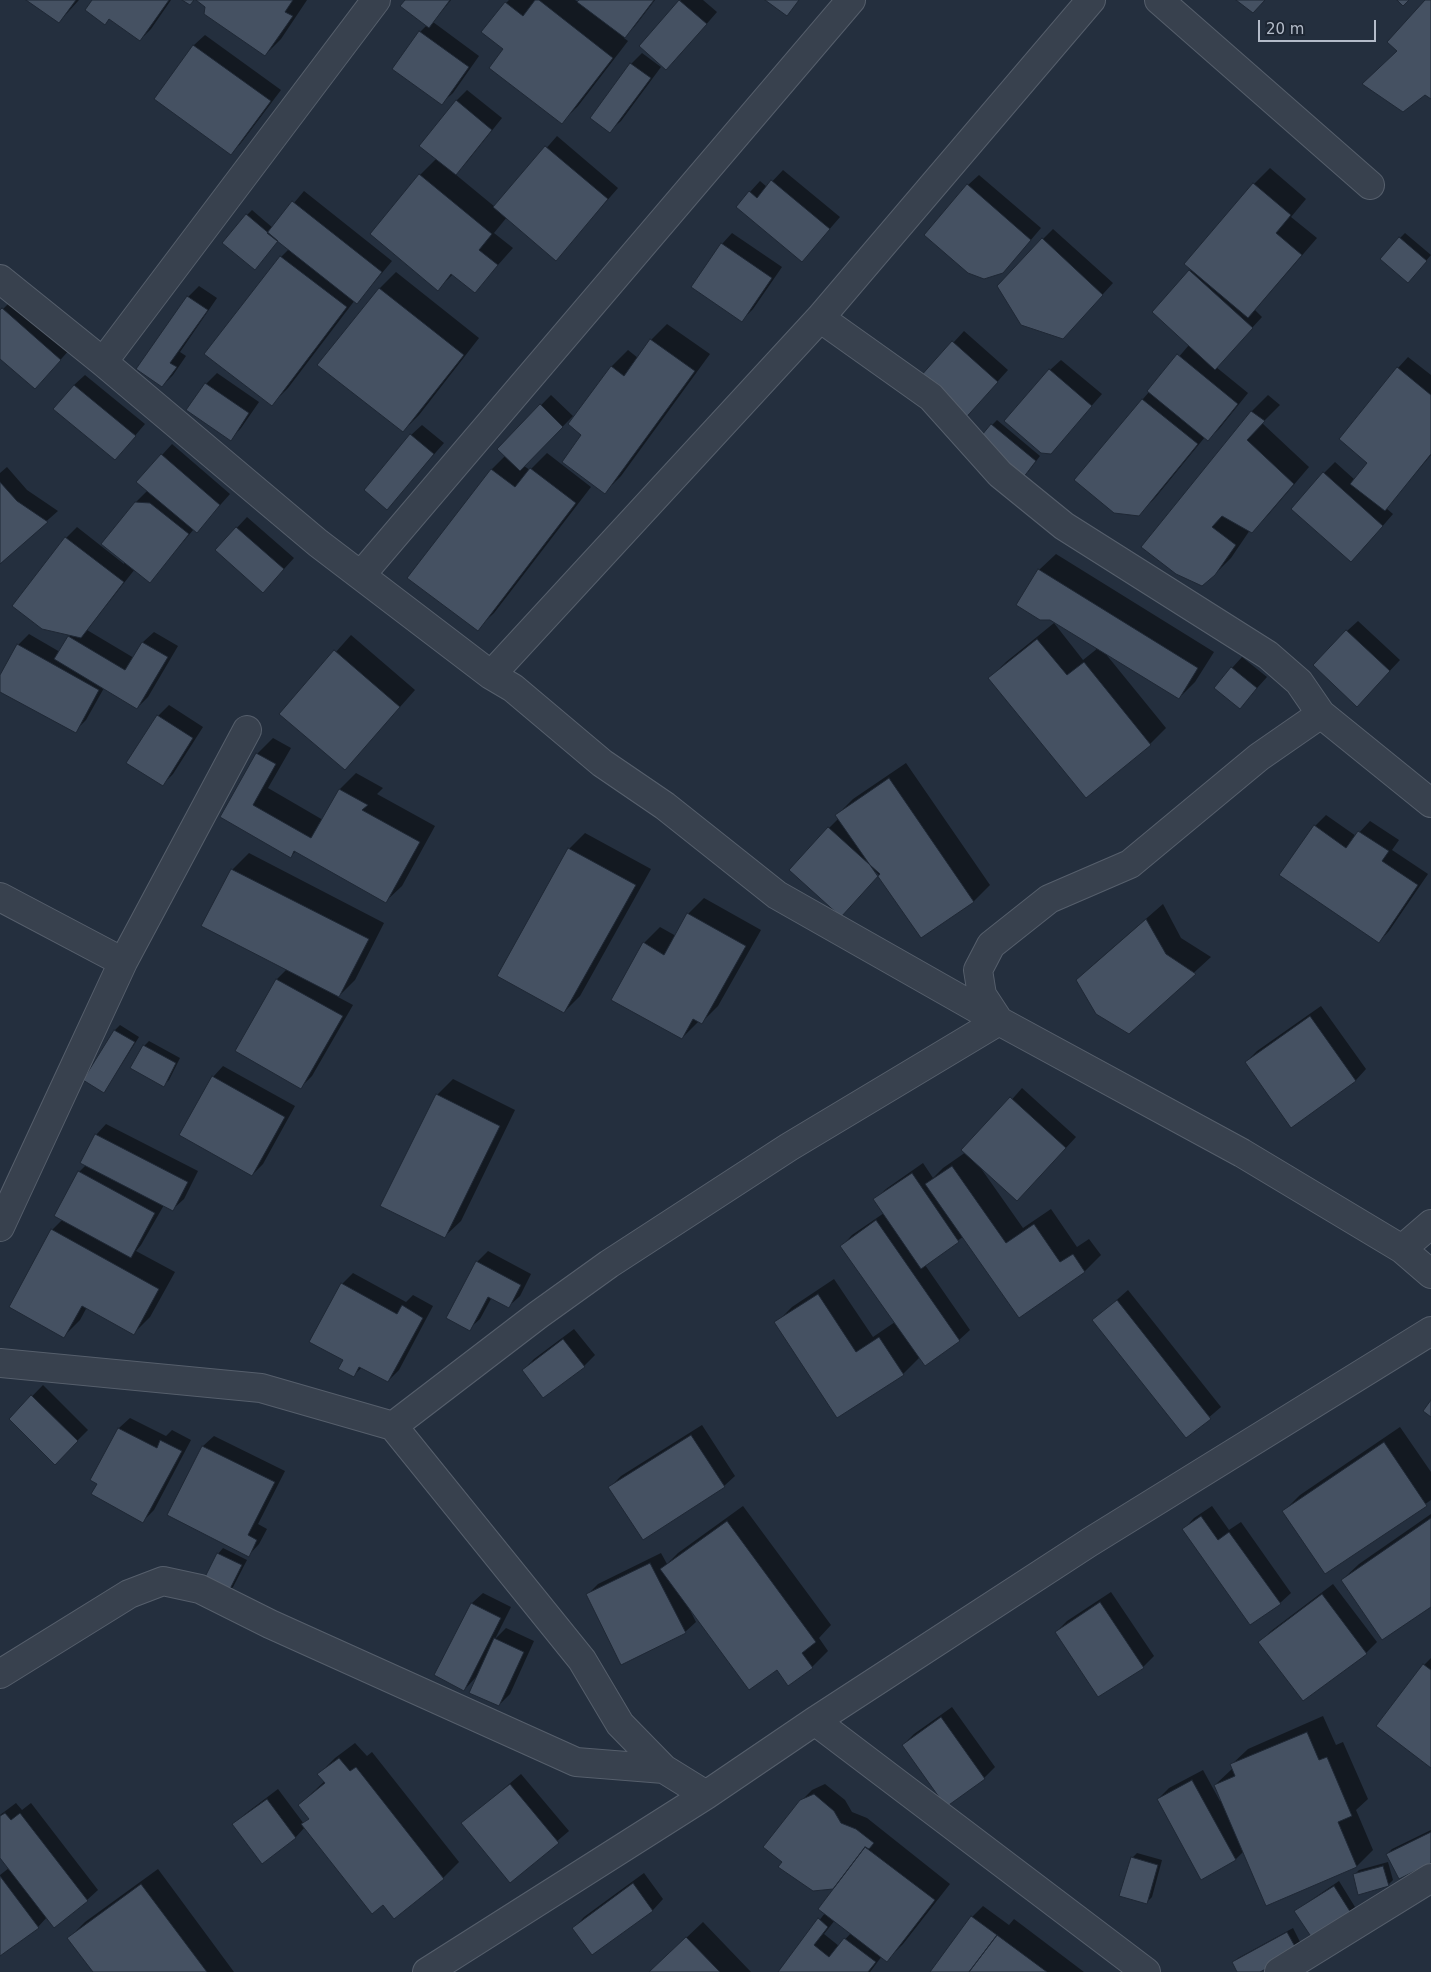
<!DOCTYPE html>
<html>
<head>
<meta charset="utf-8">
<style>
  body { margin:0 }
  #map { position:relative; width:1431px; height:1972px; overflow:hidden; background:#242f3e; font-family:"DejaVu Sans",sans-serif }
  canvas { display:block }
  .scale { position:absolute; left:1258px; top:20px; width:118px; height:22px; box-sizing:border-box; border:2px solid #b4bcc9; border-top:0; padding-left:6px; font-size:15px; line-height:18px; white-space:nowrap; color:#b4bcc9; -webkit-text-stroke:4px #1d2633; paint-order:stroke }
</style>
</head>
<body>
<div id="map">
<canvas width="1431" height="1972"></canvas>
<div class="scale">20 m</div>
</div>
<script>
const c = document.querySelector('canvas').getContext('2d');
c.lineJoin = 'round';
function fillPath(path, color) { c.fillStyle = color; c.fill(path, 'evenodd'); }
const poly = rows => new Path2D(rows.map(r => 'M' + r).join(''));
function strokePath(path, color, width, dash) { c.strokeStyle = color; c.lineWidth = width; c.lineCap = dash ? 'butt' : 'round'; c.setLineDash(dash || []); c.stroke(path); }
const shadow = poly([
  [28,0,79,0,59,22],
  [94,0,171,0,151,29,140,40,110,18,104,24],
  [198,0,307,0,281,39,265,55],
  [407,0,451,0,433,22,479,56,453,93,442,103,420,32,427,25],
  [509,0,575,0,578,2,580,0,655,0,635,26,624,38,628,41,578,106,562,122,504,49,506,3],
  [681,0,703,0,717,12,677,58,641,46],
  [205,35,281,90,241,143,231,154,155,99,194,45],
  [642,53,661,67,621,121,610,131,631,64],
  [467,90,502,118,466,163,455,174,495,207,557,136,618,188,556,259,507,217,494,233,513,248,475,291,453,274,438,289,420,175,437,158,456,101],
  [1270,168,1306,199,1291,217,1317,238,1255,310,1262,317,1216,367,1248,393,1219,429,1208,439,1205,437,1155,498,1138,515,1143,399,1189,345,1153,312,1192,269,1254,184],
  [783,170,840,217,802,261,750,192,760,181,767,187],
  [979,175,1041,228,1013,261,968,185],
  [304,191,392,261,367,291,357,302,355,300,288,388,272,404,281,257,289,249,278,240,260,263,247,215,252,210,273,228],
  [1053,229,1113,283,1073,327,1043,239],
  [732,233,782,267,753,309,742,320,722,244],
  [1405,233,1431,255,1413,276,1400,238],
  [396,272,479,338,419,415,403,431,319,365,380,288],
  [199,286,217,298,180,352,186,356,173,375,162,386,138,368,188,297],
  [14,298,71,348,45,377,0,357,0,312],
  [667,324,710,354,621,476,605,492,583,434,570,424,612,366,628,350,638,358,651,340],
  [964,331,1008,370,971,411,913,387],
  [1408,357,1431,375,1431,455,1386,508,1393,514,1362,550,1324,473,1335,462,1355,480,1369,462,1398,368],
  [1061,360,1102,394,1050,453,1050,370],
  [217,373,259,402,241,428,231,439,206,384],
  [85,375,145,424,115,459,74,385],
  [551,395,573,416,524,466,530,470,547,453,591,487,494,613,477,629,409,577,492,469,506,455,498,449],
  [1268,395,1280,405,1262,423,1309,467,1268,515,1252,531,1250,530,1231,558,1214,575,1176,573,1252,411],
  [997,420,1040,456,1028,472,992,425],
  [422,425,444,443,387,508,411,435],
  [172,444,230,494,197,531,194,529,150,581,135,569,87,630,134,658,143,642,154,632,178,646,148,697,137,708,104,688,86,720,75,731,0,690,0,678,18,645,29,634,60,652,71,634,66,538,77,527,124,564,136,502,148,490,162,455],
  [7,467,27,490,58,511,0,562,0,473],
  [247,517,294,558,274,580,217,549],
  [1056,554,1214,652,1195,682,1179,698,1105,653,1166,728,1150,744,990,678,1006,662,1054,623,1083,660,1098,648,1050,619,1018,605,1039,570],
  [1358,621,1400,660,1368,694,1347,631],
  [351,635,415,690,345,769,281,714],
  [1242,657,1267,677,1240,707,1232,668],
  [169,705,203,727,173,774,163,784,158,716],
  [273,738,291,748,268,788,323,820,340,789,356,773,383,788,377,794,435,826,402,886,385,902,296,851,291,856,222,817,257,754],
  [906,763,990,885,974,901,921,936,879,875,829,828,839,818,837,815,853,799],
  [1326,815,1356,836,1370,821,1399,840,1392,850,1428,874,1389,931,1379,942,1315,826],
  [585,833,651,869,580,996,564,1012,498,976,569,849],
  [249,853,384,923,355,980,338,997,353,1005,312,1076,301,1087,237,1050,277,979,287,969,203,926,232,870],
  [704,898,761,930,718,1006,702,1022,698,1022,682,1038,644,943,660,927,676,936,688,914],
  [1163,904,1181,938,1211,957,1128,1033,1094,964],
  [1321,1006,1366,1069,1356,1080,1292,1126,1246,1062,1257,1051],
  [120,1025,139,1037,108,1086,103,1091,85,1080,115,1030],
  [149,1041,180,1058,169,1080,164,1085,144,1046],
  [223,1066,295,1106,263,1164,252,1175,213,1077],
  [453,1079,515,1110,461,1221,444,1237,437,1095],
  [1022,1088,1076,1137,1028,1189,980,1167,1023,1228,1051,1209,1077,1247,1089,1239,1101,1255,1085,1271,1020,1316,964,1236,925,1265,970,1330,959,1340,920,1357,903,1374,776,1323,792,1307,834,1279,873,1337,895,1322,842,1246,852,1235,884,1213,875,1199,886,1189,923,1163,933,1178,943,1168,966,1152],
  [106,1124,198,1171,184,1199,173,1209,164,1205,141,1245,136,1251,175,1272,150,1317,134,1333,87,1307,80,1320,64,1336,10,1307,52,1230,63,1219,79,1172,86,1165,96,1135],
  [488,1251,531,1274,520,1296,509,1306,492,1297,480,1319,469,1329,477,1262],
  [353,1273,406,1302,413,1295,433,1306,399,1370,388,1381,362,1367,353,1376,344,1360,342,1284],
  [1128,1290,1221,1407,1186,1437,1094,1320],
  [574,1329,595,1355,584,1366,523,1370,534,1359],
  [43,1385,88,1430,55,1463,10,1419],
  [130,1418,166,1436,172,1430,191,1440,154,1510,143,1521,99,1483,91,1479,119,1428],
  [702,1425,735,1476,724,1486,610,1487,621,1476],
  [1400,1427,1431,1472,1431,1500,1326,1573,1284,1511,1300,1495],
  [214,1436,285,1471,258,1524,267,1529,259,1544,249,1555,169,1515,203,1446],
  [743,1506,831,1625,819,1638,828,1651,812,1667,777,1668,689,1608,696,1622,685,1632,588,1594,598,1584,661,1553,667,1564,678,1553],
  [1212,1506,1229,1530,1241,1522,1291,1593,1280,1603,1184,1529,1194,1518],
  [1431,1514,1431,1606,1342,1580,1359,1564],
  [223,1548,247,1560,233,1587,228,1592,205,1581,218,1554],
  [1333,1584,1377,1642,1366,1653,1304,1700,1260,1642,1271,1631],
  [1111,1592,1154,1656,1143,1667,1056,1632,1067,1621],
  [483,1593,511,1607,495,1639,506,1628,534,1641,510,1694,499,1705,478,1675,464,1690,436,1675,472,1603],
  [1431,1658,1431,1766,1424,1665],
  [952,1707,995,1767,984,1778,946,1805,903,1745,914,1734],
  [1323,1716,1336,1745,1343,1742,1368,1799,1356,1810,1373,1850,1357,1866,1267,1905,1244,1851,1236,1859,1202,1878,1158,1799,1169,1788,1203,1770,1220,1801,1222,1801,1215,1785,1233,1768,1231,1765,1248,1749],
  [355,1743,367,1756,372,1752,459,1862,443,1878,383,1903,305,1827,295,1838,234,1824,245,1814,278,1789,304,1824,310,1818,299,1805,325,1781,319,1774,335,1758],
  [521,1774,569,1831,510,1881,463,1823],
  [825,1784,845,1800,852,1812,867,1818,950,1884,903,1944,887,1960,882,1956,870,1972,780,1972,825,1913,838,1885,783,1861,801,1801,812,1790],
  [835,1920,851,1933,839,1946,824,1934],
  [16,1803,22,1810,31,1803,98,1890,87,1900,47,1917,38,1927,0,1955,0,1875,9,1868,0,1856,0,1815],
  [1431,1830,1431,1862,1387,1854,1392,1849],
  [1137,1853,1162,1860,1152,1897,1147,1902,1132,1858],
  [1388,1862,1393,1880,1388,1885,1354,1875,1359,1870],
  [158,1869,234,1972,94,1972,69,1938,85,1922],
  [644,1873,663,1899,653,1910,593,1954,574,1928,584,1917],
  [1339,1881,1355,1907,1350,1912,1295,1911],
  [983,1906,1009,1925,1014,1919,1084,1972,931,1972,972,1917],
  [703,1922,751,1972,650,1972],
  [1293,1928,1302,1946,1257,1972,1238,1972,1233,1963,1238,1958]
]);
const building = poly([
  [26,0,76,0,59,23,26,0],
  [92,0,169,0,140,41,109,19,105,25,85,10,92,0],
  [182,0,194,0,190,5,182,0],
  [196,0,293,0,285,12,293,16,265,56,204,14,205,7,196,0],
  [405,0,450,0,429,28,400,6,405,0],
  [535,0,539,0,613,58,562,124,489,68,503,49,481,32,505,2,523,16,535,0],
  [579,0,654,0,625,38,577,2,579,0],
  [679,0,707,24,666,70,639,46,679,0],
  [765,0,799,0,787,16,765,0],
  [1236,0,1265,0,1253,13,1236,0],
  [1397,0,1409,0,1403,6,1397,0],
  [1425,0,1431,0,1431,99,1425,95,1403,112,1362,84,1397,51,1387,42,1425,0],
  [419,31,469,67,442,105,392,69,419,31],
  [193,45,271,101,231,155,154,99,193,45],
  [630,63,651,78,610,133,590,118,630,63],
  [456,100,492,130,456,175,419,146,456,100],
  [545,146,608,199,556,261,493,207,545,146],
  [419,174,492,234,479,250,498,265,475,293,451,274,438,291,370,234,419,174],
  [771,180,830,229,802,262,736,207,749,191,757,198,771,180],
  [1253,183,1291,215,1276,233,1302,255,1248,318,1184,264,1253,183],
  [967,184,1031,240,1003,273,984,279,968,273,924,235,967,184],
  [292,201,382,272,357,304,267,233,292,201],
  [246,214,278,241,255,270,222,243,246,214],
  [1399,237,1427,261,1408,283,1380,259,1399,237],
  [1042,238,1103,295,1063,339,1021,325,997,286,1042,238],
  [721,243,772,278,742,322,691,287,721,243],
  [280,256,347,307,272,406,204,354,280,256],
  [1189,270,1253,328,1215,370,1152,312,1189,270],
  [379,288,464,355,403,432,317,365,379,288],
  [187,296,208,310,170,363,177,367,162,387,136,369,187,296],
  [2,308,61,360,35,389,0,359,0,310,2,308],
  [650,339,695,371,605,494,562,462,581,435,568,424,611,366,624,376,650,339],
  [952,341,998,382,961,423,911,387,952,341],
  [1177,354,1238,404,1208,441,1147,391,1177,354],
  [1397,367,1431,395,1431,454,1385,511,1350,484,1367,463,1339,439,1397,367],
  [1049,369,1092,406,1051,454,1041,453,1004,421,1049,369],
  [205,383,249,413,231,441,186,410,205,383],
  [74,385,136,436,115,460,53,409,74,385],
  [1142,399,1198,444,1139,516,1114,513,1074,480,1142,399],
  [540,404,563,427,520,471,497,449,540,404],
  [1251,411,1265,421,1247,440,1294,484,1252,533,1222,516,1212,527,1236,545,1215,575,1202,586,1176,574,1141,547,1251,411],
  [991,424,1036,461,1023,478,977,441,991,424],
  [410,434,434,454,387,510,364,490,410,434],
  [161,454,220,505,197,533,136,482,161,454],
  [530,468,576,503,478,631,407,578,491,469,515,487,530,468],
  [1323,472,1383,526,1351,562,1291,509,1323,472],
  [0,482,17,501,48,522,0,564,0,482],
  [135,502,150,503,189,534,150,583,101,544,135,502],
  [236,527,284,569,263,593,215,550,236,527],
  [65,537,124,582,81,638,42,629,12,606,65,537],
  [1038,569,1198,668,1179,699,1050,620,1040,620,1016,605,1038,569],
  [1346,630,1390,671,1357,707,1313,665,1346,630],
  [68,636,125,670,142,642,168,657,137,709,54,659,68,636],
  [1037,639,1067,675,1084,662,1151,745,1086,798,988,678,1037,639],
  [17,644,99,690,76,733,0,692,0,675,17,644],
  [334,650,400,707,345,770,279,714,334,650],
  [1231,667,1257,688,1240,709,1214,688,1231,667],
  [157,715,193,738,163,786,126,763,157,715],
  [256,753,276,764,253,805,311,838,339,789,368,805,362,810,420,842,386,903,294,851,291,858,220,817,256,753],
  [889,778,974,902,921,938,835,815,889,778],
  [1314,825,1346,848,1358,831,1389,851,1382,861,1418,885,1379,943,1279,875,1314,825],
  [828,827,880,874,841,917,789,870,828,827],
  [568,848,636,885,564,1013,497,976,568,848],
  [231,869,369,939,339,997,201,926,231,869],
  [687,913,746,946,702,1024,693,1019,682,1039,611,1000,643,942,664,955,687,913],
  [1146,919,1166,954,1196,974,1129,1034,1096,1014,1076,980,1146,919],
  [276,979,343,1016,301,1089,235,1051,276,979],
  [1310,1016,1356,1081,1291,1128,1245,1062,1310,1016],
  [114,1030,135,1042,104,1093,83,1080,114,1030],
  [143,1045,176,1063,164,1087,130,1068,143,1045],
  [212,1076,285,1117,252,1176,179,1135,212,1076],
  [436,1094,500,1126,445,1238,380,1206,436,1094],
  [1010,1097,1066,1148,1017,1201,961,1150,1010,1097],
  [95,1134,188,1182,173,1211,80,1163,95,1134],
  [952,1166,1006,1243,1034,1224,1060,1262,1073,1254,1085,1272,1019,1318,925,1184,952,1166],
  [78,1171,155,1213,131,1258,54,1216,78,1171],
  [912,1173,959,1242,921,1269,873,1199,912,1173],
  [876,1220,960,1341,925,1366,840,1246,876,1220],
  [51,1229,159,1289,134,1335,82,1306,64,1338,9,1307,51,1229],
  [476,1261,521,1285,509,1308,488,1297,470,1331,446,1318,476,1261],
  [341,1283,397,1314,402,1305,423,1318,388,1382,359,1367,354,1377,338,1369,343,1360,309,1342,341,1283],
  [818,1294,856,1352,879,1337,904,1375,837,1418,774,1322,818,1294],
  [1117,1300,1211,1419,1186,1438,1092,1320,1117,1300],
  [563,1339,585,1367,543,1398,522,1370,563,1339],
  [31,1395,78,1441,55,1465,9,1419,31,1395],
  [1431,1400,1431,1417,1423,1411,1431,1400],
  [118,1428,157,1448,160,1440,182,1451,143,1523,91,1494,97,1484,90,1480,118,1428],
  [691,1435,725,1487,643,1540,608,1487,691,1435],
  [1384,1442,1427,1506,1325,1574,1282,1511,1384,1442],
  [202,1446,275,1482,248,1535,257,1540,249,1557,167,1515,202,1446],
  [1201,1516,1218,1540,1229,1532,1281,1604,1250,1625,1182,1529,1201,1516],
  [1431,1518,1431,1607,1382,1640,1341,1580,1431,1518],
  [727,1521,816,1642,802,1653,813,1668,788,1686,777,1670,749,1690,660,1569,727,1521],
  [217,1553,242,1565,228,1593,203,1581,217,1553],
  [650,1563,686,1633,621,1665,586,1594,650,1563],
  [1322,1594,1367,1654,1303,1701,1258,1642,1322,1594],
  [1100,1602,1144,1668,1098,1697,1055,1632,1100,1602],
  [471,1603,501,1618,464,1691,434,1675,471,1603],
  [494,1638,524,1652,499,1706,469,1693,494,1638],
  [1423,1664,1431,1670,1431,1768,1376,1726,1423,1664],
  [941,1717,985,1779,946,1807,902,1745,941,1717],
  [1307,1732,1319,1760,1327,1757,1352,1816,1338,1822,1357,1867,1266,1906,1214,1785,1235,1776,1230,1764,1307,1732],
  [339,1758,350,1771,356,1767,444,1879,394,1919,383,1905,372,1914,301,1824,309,1819,298,1805,325,1783,317,1774,339,1758],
  [1192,1780,1236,1860,1201,1880,1157,1799,1192,1780],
  [510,1784,559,1843,510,1883,461,1823,510,1784],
  [814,1794,834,1811,841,1823,856,1829,874,1843,869,1849,865,1847,833,1889,813,1891,778,1867,782,1862,763,1847,800,1800,814,1794],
  [267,1799,296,1838,262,1864,232,1824,267,1799],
  [5,1813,11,1820,20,1813,88,1901,54,1928,0,1858,0,1816,5,1813],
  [1431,1832,1431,1863,1399,1879,1386,1854,1431,1832],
  [865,1847,935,1900,887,1962,818,1909,865,1847],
  [1131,1857,1158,1865,1147,1904,1119,1896,1131,1857],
  [1383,1866,1389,1886,1358,1895,1353,1874,1383,1866],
  [0,1876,39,1928,0,1956,0,1876],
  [633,1883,653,1911,592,1955,572,1928,633,1883],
  [141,1884,207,1972,93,1972,67,1938,141,1884],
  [1334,1886,1351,1913,1312,1938,1294,1911,1334,1886],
  [971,1916,997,1935,969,1972,930,1972,971,1916],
  [818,1918,828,1927,814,1945,829,1957,844,1938,876,1962,868,1972,778,1972,818,1918],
  [1287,1932,1298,1952,1260,1972,1237,1972,1232,1962,1287,1932],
  [997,1935,1047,1972,969,1972,997,1935],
  [686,1937,720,1972,649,1972,686,1937]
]);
const minor = poly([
  [1159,0,1370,185],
  [0,279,103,362,318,543,491,675,513,688,602,763,665,806,777,895,999,1021,1242,1153,1402,1249,1431,1274],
  [820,318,931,397,1000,474,1064,526,1268,655,1299,682,1321,714,1431,803],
  [103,362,376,0],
  [361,575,851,0],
  [491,675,820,318,1091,0],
  [0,897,123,962],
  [0,1227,123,962,247,730],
  [1402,1249,1431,1224],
  [0,1363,261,1388,393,1426,582,1660,620,1724,664,1769,706,1795],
  [393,1426,538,1315,609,1264,789,1147,999,1021,982,995,978,970,991,945,1049,899,1130,864,1259,757,1321,714],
  [0,1674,129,1594,163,1581,200,1589,270,1624,576,1762,664,1769],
  [815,1721,1146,1972],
  [427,1972,706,1795,815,1721,1090,1542,1431,1331],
  [1279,1972,1431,1878]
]);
fillPath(shadow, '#0007');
fillPath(building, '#455162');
strokePath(building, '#1f2835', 1);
strokePath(minor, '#565f6c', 30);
strokePath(minor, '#38414e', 28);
</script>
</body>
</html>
